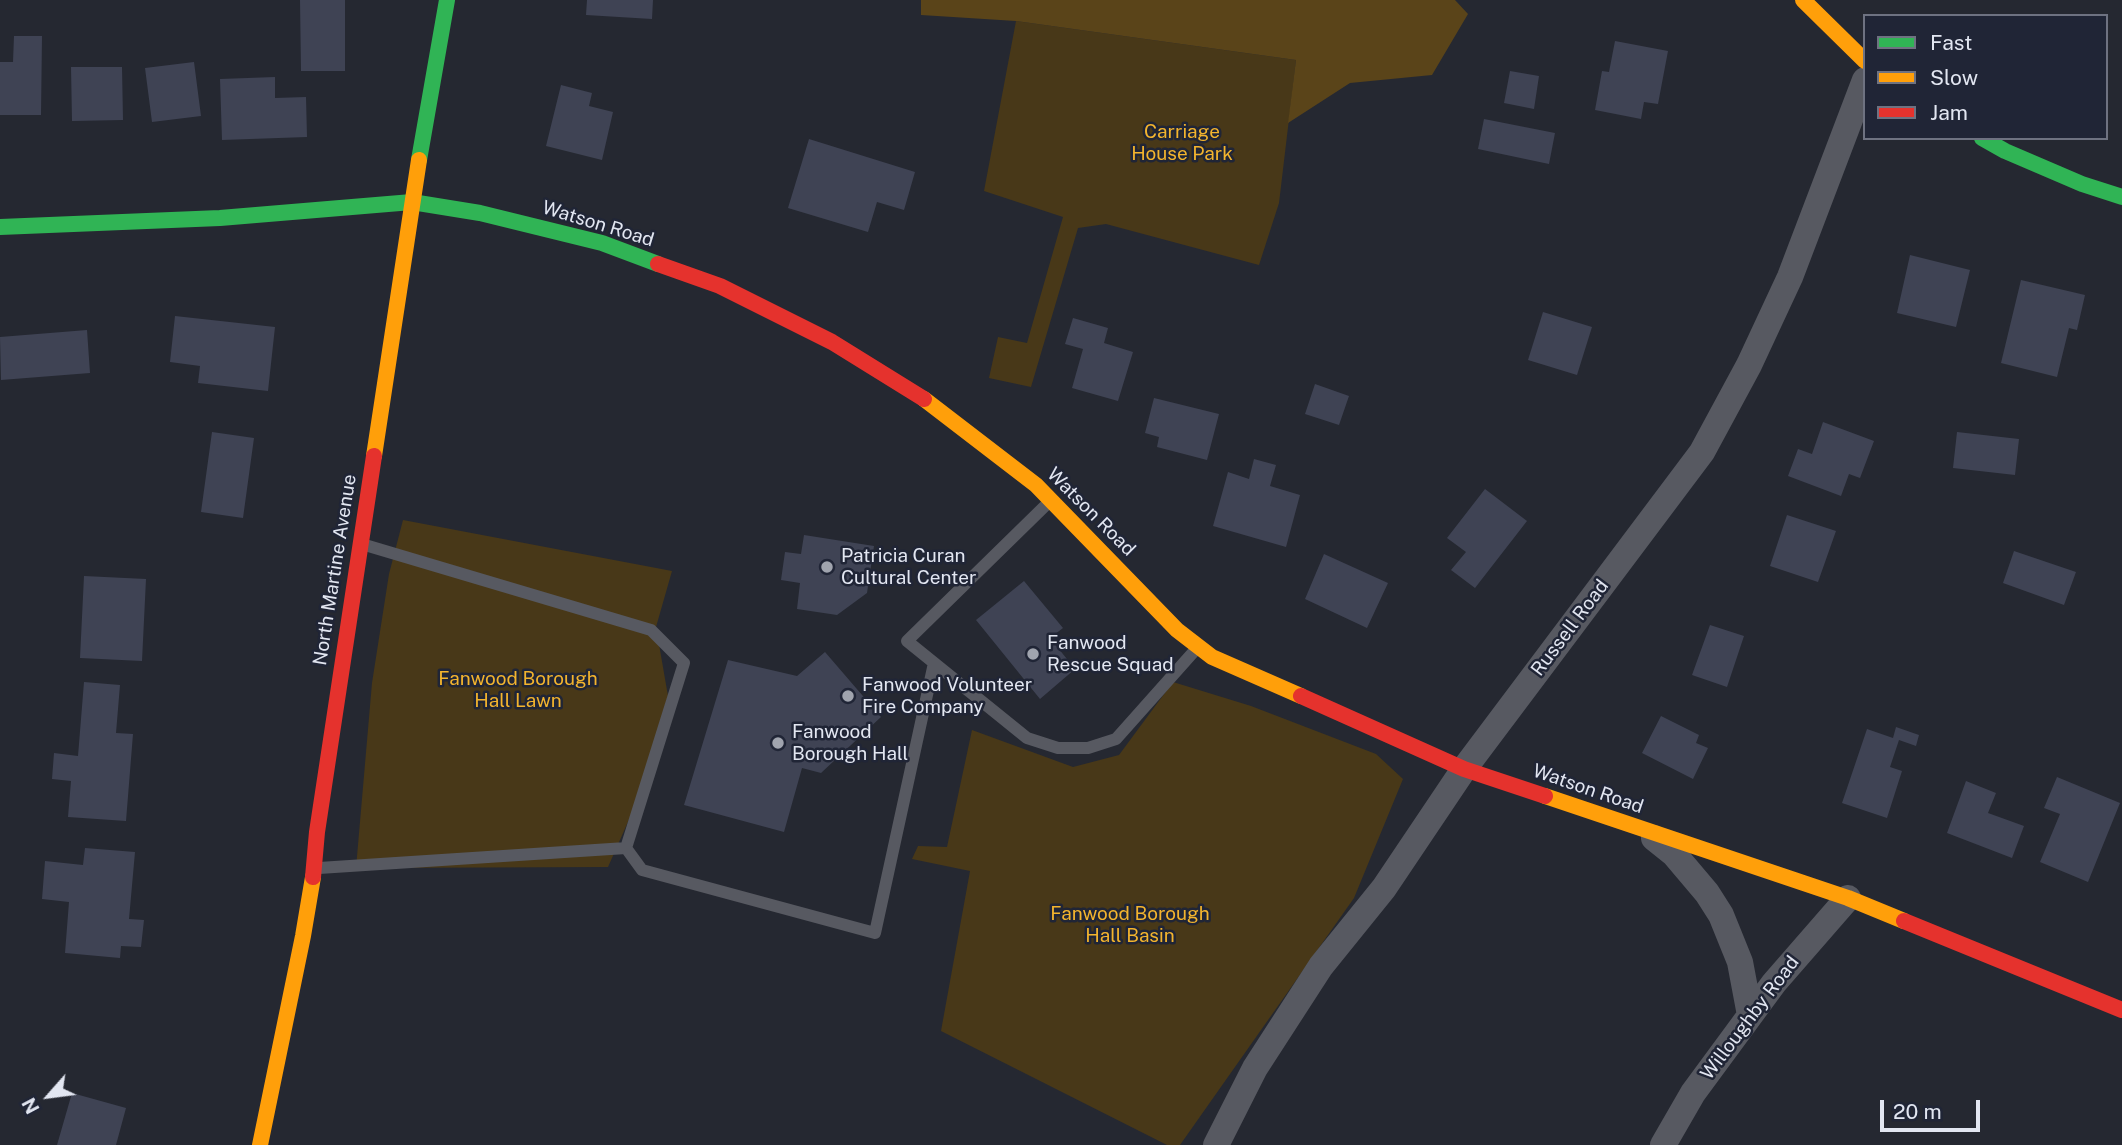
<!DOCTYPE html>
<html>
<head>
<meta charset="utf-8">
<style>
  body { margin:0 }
  #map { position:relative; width:2122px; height:1145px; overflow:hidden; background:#252831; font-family:"Public Sans",sans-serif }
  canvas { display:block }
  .legend { position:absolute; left:1863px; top:14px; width:245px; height:126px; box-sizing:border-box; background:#202536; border:2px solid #6e7281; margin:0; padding:9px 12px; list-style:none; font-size:21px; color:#e2e6f1 }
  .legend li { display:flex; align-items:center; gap:14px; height:35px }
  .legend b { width:35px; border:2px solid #6e7281 }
  .north { position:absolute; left:14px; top:1061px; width:70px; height:70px; -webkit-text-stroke:5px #202536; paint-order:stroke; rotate:242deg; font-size:19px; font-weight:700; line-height:28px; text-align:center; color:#e2e6f1 }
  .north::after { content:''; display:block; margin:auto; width:24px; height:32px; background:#e2e6f1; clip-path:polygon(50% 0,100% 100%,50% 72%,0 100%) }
  .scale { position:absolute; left:1880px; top:1100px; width:100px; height:32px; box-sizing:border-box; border:4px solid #e2e6f1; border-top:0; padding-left:9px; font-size:21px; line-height:24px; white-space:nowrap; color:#e2e6f1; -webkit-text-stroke:5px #202536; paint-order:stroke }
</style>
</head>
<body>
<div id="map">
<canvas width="2122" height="1145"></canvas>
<ul class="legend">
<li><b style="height:9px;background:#30b455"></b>Fast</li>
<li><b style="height:9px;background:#ff9f0a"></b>Slow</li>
<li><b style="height:9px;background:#e5322d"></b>Jam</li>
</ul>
<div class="north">N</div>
<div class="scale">20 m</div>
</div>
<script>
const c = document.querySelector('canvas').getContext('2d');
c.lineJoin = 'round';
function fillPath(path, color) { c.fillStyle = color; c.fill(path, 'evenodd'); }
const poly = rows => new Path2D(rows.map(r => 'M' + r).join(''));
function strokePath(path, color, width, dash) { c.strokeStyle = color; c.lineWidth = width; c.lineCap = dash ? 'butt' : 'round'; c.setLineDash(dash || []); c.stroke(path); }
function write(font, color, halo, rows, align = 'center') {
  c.font = font + ' "Public Sans",sans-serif'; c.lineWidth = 5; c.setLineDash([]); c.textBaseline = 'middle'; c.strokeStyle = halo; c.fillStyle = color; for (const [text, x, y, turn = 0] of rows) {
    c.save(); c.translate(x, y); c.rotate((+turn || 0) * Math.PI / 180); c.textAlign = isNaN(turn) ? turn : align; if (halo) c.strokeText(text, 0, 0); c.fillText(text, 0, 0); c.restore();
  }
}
const green = poly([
  [1016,21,1296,60,1279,203,1259,265,1106,224,1078,228,1031,387,989,378,998,337,1027,343,1063,217,984,191],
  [403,520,672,571,656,627,668,696,635,806,608,867,356,868,372,683,389,574],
  [1173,682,1251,706,1376,754,1403,779,1354,898,1180,1145,1167,1145,941,1031,970,871,912,859,918,846,947,847,972,730,1073,767,1119,755]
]);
const forest = poly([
  [921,0,1455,0,1468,14,1432,75,1350,83,1288,123,1296,60,1016,21,921,15]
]);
const building = poly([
  [300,0,345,0,345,71,301,71],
  [587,0,653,0,652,19,586,15],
  [14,36,42,36,41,115,0,115,0,62,13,62],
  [1615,41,1668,51,1658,104,1644,102,1641,119,1595,110,1602,71,1609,72],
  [194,62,201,116,152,122,145,68],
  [71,67,122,67,123,120,72,121],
  [1510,71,1539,76,1534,109,1504,103],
  [275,77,275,98,306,97,307,137,222,140,220,79],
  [561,85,592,93,589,106,613,112,602,160,546,146],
  [1484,119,1555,133,1549,164,1478,149],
  [809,139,915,172,904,210,877,202,868,232,788,208],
  [1910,255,1970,270,1956,327,1897,313],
  [2021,280,2085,295,2077,330,2069,328,2057,377,2001,363],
  [1543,312,1592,327,1577,375,1528,360],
  [175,316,275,327,268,391,198,383,200,366,170,362],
  [1073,318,1108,328,1104,343,1133,352,1118,401,1072,388,1083,349,1065,344],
  [87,330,90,373,1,380,0,337],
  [1315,384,1349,396,1339,425,1305,414],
  [1154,398,1219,414,1207,460,1157,447,1159,437,1145,433],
  [1823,422,1874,441,1860,478,1849,474,1841,496,1788,476,1798,449,1812,454],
  [212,432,254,438,243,518,201,512],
  [1957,432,2019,439,2015,475,1953,468],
  [1254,459,1276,465,1270,486,1300,495,1286,547,1213,526,1228,472,1249,479],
  [1485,489,1527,521,1475,588,1451,570,1466,552,1447,538],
  [1787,515,1836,531,1818,582,1770,566],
  [804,535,874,546,867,593,837,615,797,609,800,583,781,580,785,552,801,554],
  [2014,551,2076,572,2064,605,2003,583],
  [1324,554,1388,583,1367,628,1305,599],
  [84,576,146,579,142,661,80,658],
  [1024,581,1063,628,1050,638,1075,669,1040,699,976,620],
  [1710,625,1744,636,1727,687,1692,675],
  [825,652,881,717,821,773,802,768,784,832,684,805,728,660,797,676],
  [84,682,120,685,116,733,133,734,126,821,68,817,71,781,52,779,54,753,78,756],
  [1661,716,1699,735,1696,743,1708,748,1693,779,1642,753],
  [1896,727,1919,735,1916,746,1899,740,1890,767,1902,771,1887,818,1842,803,1867,729,1893,738],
  [2057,777,2120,803,2088,882,2040,862,2060,814,2044,808],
  [1966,781,1996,793,1988,813,2024,826,2012,858,1947,833],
  [85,848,135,852,129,919,144,920,141,947,121,946,120,958,65,953,69,902,42,899,45,861,83,865],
  [72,1093,126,1108,116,1145,57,1145]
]);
const lane = poly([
  [1048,503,907,641,1027,738,1058,748,1088,748,1116,739,1197,648],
  [365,545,651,630,684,663,626,848,642,870,875,933,934,663],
  [319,868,626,848]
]);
const street = poly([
  [1654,838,1674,854,1707,893,1721,915,1740,962,1750,1015],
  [1216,1145,1255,1068,1321,966,1384,888,1464,769,1702,452,1749,365,1790,277,1865,80],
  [1663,1145,1693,1093,1774,983,1848,898]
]);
const fast = poly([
  [1982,138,2005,151,2082,184,2122,197],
  [419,160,447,0],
  [0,227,220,218,412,202,480,213,602,243,658,264]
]);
const slow = poly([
  [1803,0,1865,61],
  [924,399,1036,485,1177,630,1212,657,1301,696],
  [374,456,419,160],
  [1545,796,1848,898,1904,921],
  [260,1145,303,936,313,877]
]);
const jam = poly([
  [658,264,720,286,832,342,924,399],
  [1301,696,1464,769,1545,796],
  [313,877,317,832,374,456],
  [1904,921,2122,1010]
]);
const markers = [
  [827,567,7,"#a0a4ae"],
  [1033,654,7,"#a0a4ae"],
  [848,696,7,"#a0a4ae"],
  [778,743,7,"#a0a4ae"]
];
const parkNames = [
  ["Carriage",1182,132],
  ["House Park",1182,154],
  ["Fanwood Borough",518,679],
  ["Hall Lawn",518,701],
  ["Fanwood Borough",1130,914],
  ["Hall Basin",1130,936]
];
const streetNames = [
  ["Watson Road",598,224,17],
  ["Watson Road",1091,512,45],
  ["North Martine Avenue",335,570,-81],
  ["Russell Road",1570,628,-53],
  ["Watson Road",1588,789,19],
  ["Willoughby Road",1750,1018,-53]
];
const poiNames = [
  ["Patricia Curan",841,556],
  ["Cultural Center",841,578],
  ["Fanwood",1047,643],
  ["Rescue Squad",1047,665],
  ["Fanwood Volunteer",862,685],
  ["Fire Company",862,707],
  ["Fanwood",792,732],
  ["Borough Hall",792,754]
];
fillPath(green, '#483818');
fillPath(forest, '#5a4419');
fillPath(building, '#3f4354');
strokePath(lane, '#575961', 12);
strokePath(street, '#575961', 26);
strokePath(fast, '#30b455', 16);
strokePath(slow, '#ff9f0a', 16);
strokePath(jam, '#e5322d', 16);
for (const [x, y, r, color] of markers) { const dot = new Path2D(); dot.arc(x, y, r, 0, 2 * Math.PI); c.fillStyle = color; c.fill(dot); strokePath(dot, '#202536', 2.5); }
write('19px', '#f3b42e', '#202536', parkNames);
write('19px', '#e2e6f1', '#202536', streetNames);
write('19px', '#e2e6f1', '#202536', poiNames, 'left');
</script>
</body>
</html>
